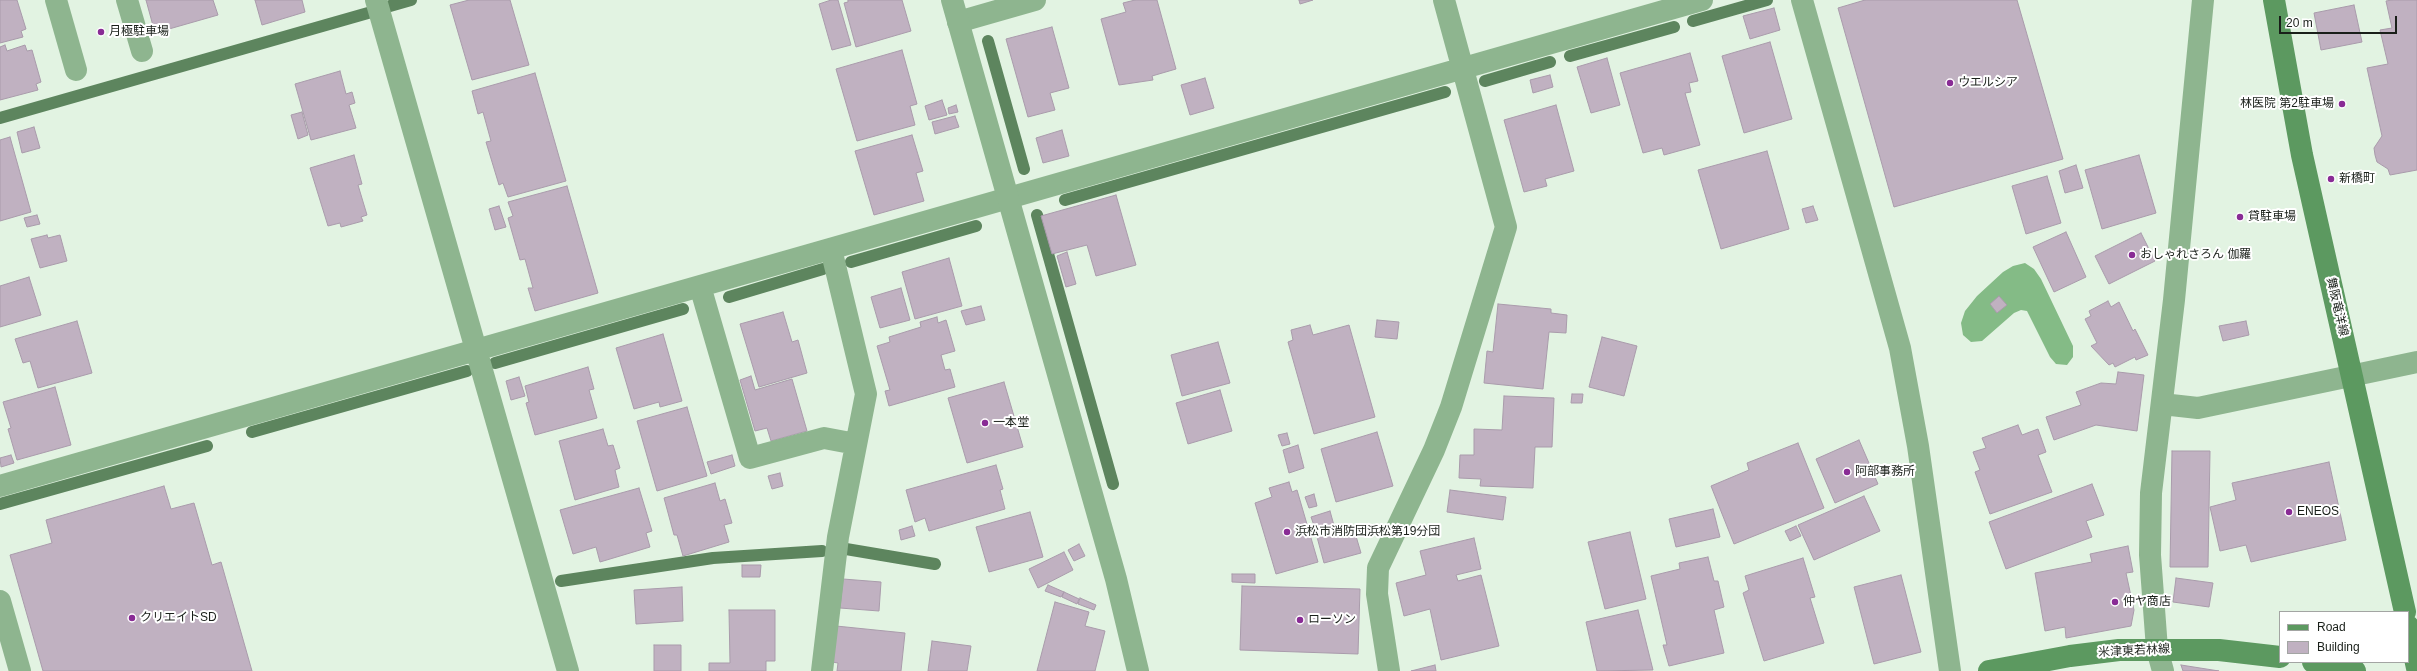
<!DOCTYPE html>
<html>
<head>
<meta charset="utf-8">
<style>
  body { margin:0 }
  #map { position:relative; width:2417px; height:671px; overflow:hidden; background:#e2f3e2; font-family:Arial,sans-serif }
  canvas { display:block }
  .legend { position:absolute; left:2279px; top:611px; width:130px; height:52px; box-sizing:border-box; background:#fff; border:1px solid #a3a5a3; margin:0; padding:5px 7px; list-style:none; font-size:12px; color:#191f19 }
  .legend li { display:flex; align-items:center; gap:8px; height:20px }
  .legend b { width:20px; border:1px solid #a3a5a3 }
  .scale { position:absolute; left:2279px; top:16px; width:118px; height:18px; box-sizing:border-box; border:2px solid #191f19; border-top:0; padding-left:5px; font-size:12px; line-height:14px; white-space:nowrap; color:#191f19; -webkit-text-stroke:3px #fff; paint-order:stroke }
</style>
</head>
<body>
<div id="map">
<canvas width="2417" height="671"></canvas>
<ul class="legend">
<li><b style="height:5px;background:#5c9960"></b>Road</li>
<li><b style="height:11px;background:#c0b1c1"></b>Building</li>
</ul>
<div class="scale">20 m</div>
</div>
<script>
const c = document.querySelector('canvas').getContext('2d');
c.lineJoin = 'round';
function fillPath(path, color) { c.fillStyle = color; c.fill(path, 'evenodd'); }
const poly = rows => new Path2D(rows.map(r => 'M' + r).join(''));
function strokePath(path, color, width, dash) { c.strokeStyle = color; c.lineWidth = width; c.lineCap = dash ? 'butt' : 'round'; c.setLineDash(dash || []); c.stroke(path); }
function write(font, color, halo, rows, align = 'center') {
  c.font = font + ' Arial,"Noto Sans JP",sans-serif'; c.lineWidth = 4; c.setLineDash([]); c.textBaseline = 'middle'; c.strokeStyle = halo; c.fillStyle = color; for (const [text, x, y, turn = 0] of rows) {
    c.save(); c.translate(x, y); c.rotate((+turn || 0) * Math.PI / 180); c.textAlign = isNaN(turn) ? turn : align; if (halo) c.strokeText(text, 0, 0); c.fillText(text, 0, 0); c.restore();
  }
}
const forest = poly([
  [2025,263,2034,269,2041,279,2073,346,2073,357,2067,365,2056,364,2050,357,2027,311,2021,310,2014,313,1982,341,1971,342,1963,335,1961,323,1965,311,1977,296,2003,272,2013,266]
]);
const stream = poly([
  [390,6,411,0],
  [1693,21,1767,0],
  [988,41,1024,169],
  [1570,56,1674,27],
  [1485,81,1550,62],
  [0,118,368,13],
  [1065,200,1445,92],
  [1037,215,1113,484],
  [851,262,976,226],
  [729,297,823,269],
  [495,363,683,309],
  [252,432,467,371],
  [0,504,207,446],
  [846,549,935,564],
  [561,581,713,558,822,551]
]);
const building = poly([
  [0,0,17,0,26,29,21,31,23,37,0,43,0,0],
  [146,0,213,0,218,15,155,33,146,0],
  [255,0,302,0,305,12,262,25,255,0],
  [469,0,510,0,529,65,472,80,450,5,469,0],
  [831,0,838,0,851,45,832,50,819,4,831,0],
  [848,0,902,0,911,31,856,47,844,3,848,2,848,0],
  [1135,0,1157,0,1176,69,1152,76,1153,80,1119,85,1101,19,1126,12,1123,3,1135,0],
  [1299,0,1313,0,1300,4,1299,0],
  [1865,0,2017,0,2063,159,1894,207,1838,8,1865,0],
  [2392,0,2417,0,2417,170,2390,175,2388,169,2377,162,2375,155,2374,148,2382,136,2367,68,2388,64,2380,30,2392,28,2386,1,2392,0],
  [2354,5,2362,42,2321,50,2314,13,2354,5],
  [1774,8,1780,30,1750,39,1743,16,1774,8],
  [1052,27,1069,88,1050,93,1055,110,1028,117,1006,39,1052,27],
  [1770,42,1792,119,1744,133,1722,56,1770,42],
  [5,45,7,51,25,45,27,51,32,50,41,82,36,84,38,90,0,100,0,47,5,45],
  [902,50,917,104,910,106,915,125,857,141,836,69,902,50],
  [1690,53,1698,81,1689,83,1691,92,1685,93,1700,145,1664,155,1662,148,1643,153,1620,73,1690,53],
  [1607,58,1620,105,1591,113,1577,67,1607,58],
  [340,71,346,94,352,92,355,103,349,105,356,128,311,140,295,84,340,71],
  [535,73,566,181,508,197,503,183,499,185,486,142,491,141,483,112,478,114,472,91,535,73],
  [1550,75,1553,87,1533,93,1530,80,1550,75],
  [1205,78,1214,108,1190,115,1181,85,1205,78],
  [942,100,947,115,929,120,925,106,942,100],
  [956,105,958,112,949,114,948,108,956,105],
  [1556,105,1574,171,1545,179,1547,186,1524,192,1504,120,1556,105],
  [302,112,308,135,298,139,291,115,302,112],
  [955,116,959,127,935,134,932,122,955,116],
  [34,127,40,148,22,153,17,132,34,127],
  [1062,130,1069,156,1043,163,1036,138,1062,130],
  [912,135,923,171,916,173,924,201,874,215,855,151,912,135],
  [10,137,31,212,0,221,0,140,10,137],
  [1767,151,1789,229,1721,249,1698,170,1767,151],
  [354,155,362,184,358,185,367,215,361,217,363,221,341,227,340,223,328,226,310,168,354,155],
  [2139,155,2156,213,2102,229,2085,170,2139,155],
  [2076,165,2083,188,2065,193,2059,171,2076,165],
  [2047,176,2061,223,2026,234,2012,186,2047,176],
  [567,186,598,293,535,311,528,288,533,288,525,259,520,260,508,218,513,216,508,202,567,186],
  [1116,195,1136,265,1096,276,1087,245,1052,254,1041,216,1116,195],
  [499,206,506,227,495,230,489,209,499,206],
  [1813,206,1818,220,1806,223,1802,209,1813,206],
  [37,215,40,224,27,227,24,218,37,215],
  [2066,232,2086,277,2054,292,2033,247,2066,232],
  [2141,233,2155,261,2109,284,2095,256,2141,233],
  [47,235,48,238,60,235,67,261,40,268,31,239,47,235],
  [1067,252,1076,284,1066,287,1057,256,1067,252],
  [949,258,962,306,915,319,902,272,949,258],
  [29,277,41,315,0,327,0,286,29,277],
  [901,288,910,320,880,328,871,297,901,288],
  [1999,296,2007,305,1997,313,1990,304,1999,296],
  [2108,301,2111,307,2119,302,2133,331,2135,329,2148,355,2136,360,2135,357,2115,367,2113,363,2109,365,2091,346,2097,343,2085,319,2091,316,2089,311,2108,301],
  [1498,304,1551,309,1551,313,1567,315,1566,333,1549,332,1543,389,1484,383,1487,351,1493,352,1498,304],
  [981,306,985,320,966,325,961,311,981,306],
  [783,312,792,342,798,340,807,373,759,387,740,324,783,312],
  [937,317,938,323,946,320,955,351,941,355,945,370,950,369,955,387,889,406,885,391,890,390,877,346,890,342,889,337,921,327,920,322,937,317],
  [1377,320,1399,322,1397,339,1375,337,1377,320],
  [77,321,92,373,38,388,30,361,23,363,15,339,77,321],
  [2246,321,2249,335,2223,341,2219,326,2246,321],
  [1310,325,1313,335,1349,325,1375,417,1314,434,1288,342,1293,340,1291,330,1310,325],
  [663,334,682,401,660,407,659,402,634,409,616,348,663,334],
  [1602,337,1637,346,1624,396,1589,387,1602,337],
  [1218,342,1230,383,1182,396,1171,355,1218,342],
  [588,367,594,389,589,390,597,418,535,435,526,403,529,402,525,386,588,367],
  [2118,372,2144,375,2137,431,2096,425,2054,440,2046,417,2081,405,2076,392,2101,383,2116,384,2118,372],
  [751,376,755,390,792,379,807,431,771,441,767,428,755,431,740,380,751,376],
  [519,377,525,396,511,400,506,381,519,377],
  [1004,382,1023,447,967,463,948,398,1004,382],
  [55,387,71,445,17,460,8,429,11,428,3,402,55,387],
  [1220,390,1232,431,1188,444,1176,403,1220,390],
  [1572,394,1583,394,1582,403,1571,403,1572,394],
  [1504,396,1554,398,1552,447,1535,447,1533,488,1480,486,1481,479,1459,478,1460,455,1474,455,1474,429,1502,430,1504,396],
  [687,407,707,476,657,491,637,421,687,407],
  [2018,425,2022,435,2038,429,2046,452,2038,455,2052,492,1990,514,1975,472,1980,470,1973,452,1986,448,1982,438,2018,425],
  [603,429,608,446,613,445,620,468,615,470,619,487,575,500,559,441,603,429],
  [1377,432,1393,486,1336,502,1321,449,1377,432],
  [1287,433,1290,444,1282,446,1278,435,1287,433],
  [1859,440,1878,484,1835,503,1816,459,1859,440],
  [1798,443,1824,508,1734,544,1711,486,1749,470,1747,463,1798,443],
  [1298,445,1304,468,1289,473,1283,450,1298,445],
  [2172,451,2210,451,2208,567,2170,567,2172,451],
  [11,455,14,463,1,467,0,458,11,455],
  [732,455,735,466,711,474,707,462,732,455],
  [2329,462,2346,540,2251,562,2246,545,2220,551,2210,507,2236,500,2232,483,2329,462],
  [996,465,1003,489,1000,490,1005,509,929,531,925,518,915,522,906,490,996,465],
  [780,473,783,486,772,489,768,476,780,473],
  [1289,482,1292,492,1297,490,1318,562,1276,574,1255,503,1272,497,1269,488,1289,482],
  [715,483,720,501,725,499,732,523,724,525,729,542,683,556,677,535,674,535,664,498,715,483],
  [2092,484,2104,515,2086,521,2092,537,2006,569,1989,522,2092,484],
  [164,486,171,509,194,503,212,565,221,562,252,671,43,671,10,555,52,543,46,520,164,486],
  [639,488,652,531,646,533,650,547,600,562,596,547,573,554,560,510,639,488],
  [1450,490,1506,497,1503,520,1447,512,1450,490],
  [1314,494,1317,506,1309,508,1305,497,1314,494],
  [1864,496,1880,531,1814,560,1798,525,1864,496],
  [1713,509,1720,537,1676,547,1669,519,1713,509],
  [1330,511,1335,529,1317,534,1311,517,1330,511],
  [1030,512,1043,557,989,572,976,527,1030,512],
  [912,526,915,536,901,540,899,530,912,526],
  [1353,526,1361,553,1324,563,1317,537,1353,526],
  [1796,526,1801,536,1790,541,1785,531,1796,526],
  [1630,532,1646,599,1605,609,1588,542,1630,532],
  [1474,538,1481,569,1456,575,1458,581,1481,575,1499,646,1441,660,1430,609,1404,616,1396,583,1426,575,1420,551,1474,538],
  [1079,544,1085,556,1074,561,1068,550,1079,544],
  [2128,546,2133,572,2126,573,2134,610,2131,626,2066,638,2065,627,2045,631,2035,573,2092,562,2090,554,2128,546],
  [1064,552,1073,570,1038,588,1029,569,1064,552],
  [1708,557,1714,581,1718,581,1724,607,1714,610,1724,653,1669,666,1663,645,1667,645,1651,576,1680,569,1679,563,1708,557],
  [1803,558,1815,597,1810,598,1824,643,1764,661,1743,593,1749,590,1745,576,1803,558],
  [742,565,761,565,760,577,742,577,742,565],
  [1232,574,1255,574,1255,583,1232,582,1232,574],
  [1901,575,1921,652,1874,664,1854,587,1901,575],
  [2176,578,2213,583,2209,607,2173,602,2176,578],
  [843,579,881,582,879,611,840,608,843,579],
  [1048,585,1064,592,1061,597,1045,591,1048,585],
  [1242,586,1360,589,1358,654,1240,650,1242,586],
  [682,587,683,621,636,624,634,590,682,587],
  [1064,592,1079,599,1077,604,1062,597,1064,592],
  [1080,598,1096,605,1094,610,1078,604,1080,598],
  [1055,602,1089,612,1085,626,1105,631,1095,671,1037,671,1055,602],
  [729,610,775,610,775,661,766,661,766,671,709,671,709,663,730,663,729,610],
  [1638,610,1653,670,1597,671,1586,622,1638,610],
  [836,626,905,633,901,671,837,671,838,663,832,662,836,626],
  [932,641,971,646,967,671,928,671,932,641],
  [654,645,681,645,681,671,654,671,654,645],
  [1435,665,1436,671,1411,671,1435,665],
  [2181,665,2219,671,2183,671,2181,665]
]);
const service = poly([
  [56,0,76,70]
]);
const minor = poly([
  [127,0,142,51],
  [376,0,568,671],
  [1802,0,1900,348,1918,446,1950,671],
  [958,22,1035,0],
  [700,286,750,458,824,438,856,444],
  [2162,404,2198,408,2417,362],
  [0,486,1702,0],
  [0,601,20,671],
  [822,671,838,537,866,394,831,249],
  [1389,671,1377,594,1378,568,1434,450,1451,407,1506,227,1444,0],
  [2163,671,2157,649,2150,555,2151,493,2174,300,2203,0]
]);
const tertiary = poly([
  [952,0,1116,579,1138,671]
]);
const secondary = poly([
  [2274,0,2302,155,2405,612],
  [2408,626,2417,668],
  [2313,662,2355,671],
  [1989,671,2070,656,2119,650,2219,650,2280,657]
]);
const markers = [
  [101,32,4,"#892b95"],
  [1950,83,4,"#892b95"],
  [2342,104,4,"#892b95"],
  [2331,179,4,"#892b95"],
  [2240,217,4,"#892b95"],
  [2132,255,4,"#892b95"],
  [985,423,4,"#892b95"],
  [1847,472,4,"#892b95"],
  [2289,512,4,"#892b95"],
  [1287,532,4,"#892b95"],
  [2115,602,4,"#892b95"],
  [132,618,4,"#892b95"],
  [1300,620,4,"#892b95"]
];
const poiNames = [
  ["月極駐車場",109,32],
  ["ウエルシア",1958,83],
  ["林医院 第2駐車場",2334,104,"right"],
  ["新橋町",2339,179],
  ["貸駐車場",2248,217],
  ["おしゃれさろん 伽羅",2140,255],
  ["一本堂",993,423],
  ["阿部事務所",1855,472],
  ["ENEOS",2297,512],
  ["浜松市消防団浜松第19分団",1295,532],
  ["仲ヤ商店",2123,602],
  ["クリエイトSD",140,618],
  ["ローソン",1308,620]
];
const streetNames = [
  ["舞阪竜洋線",2337,307,77],
  ["米津東若林線",2134,651,-3]
];
fillPath(forest, '#84bb86');
strokePath(stream, '#5d855e', 12);
fillPath(building, '#c0b1c1');
strokePath(building, '#a99bab', 1);
strokePath(service, '#8eb58f', 22);
strokePath(minor, '#8eb58f', 22);
strokePath(tertiary, '#8eb58f', 22);
strokePath(secondary, '#5c9960', 22);
for (const [x, y, r, color] of markers) { const dot = new Path2D(); dot.arc(x, y, r, 0, 2 * Math.PI); c.fillStyle = color; c.fill(dot); strokePath(dot, '#fff', 1.5); }
write('12px', '#191f19', '#fff', poiNames, 'left');
write('12px', '#191f19', '#fff', streetNames);
</script>
</body>
</html>
